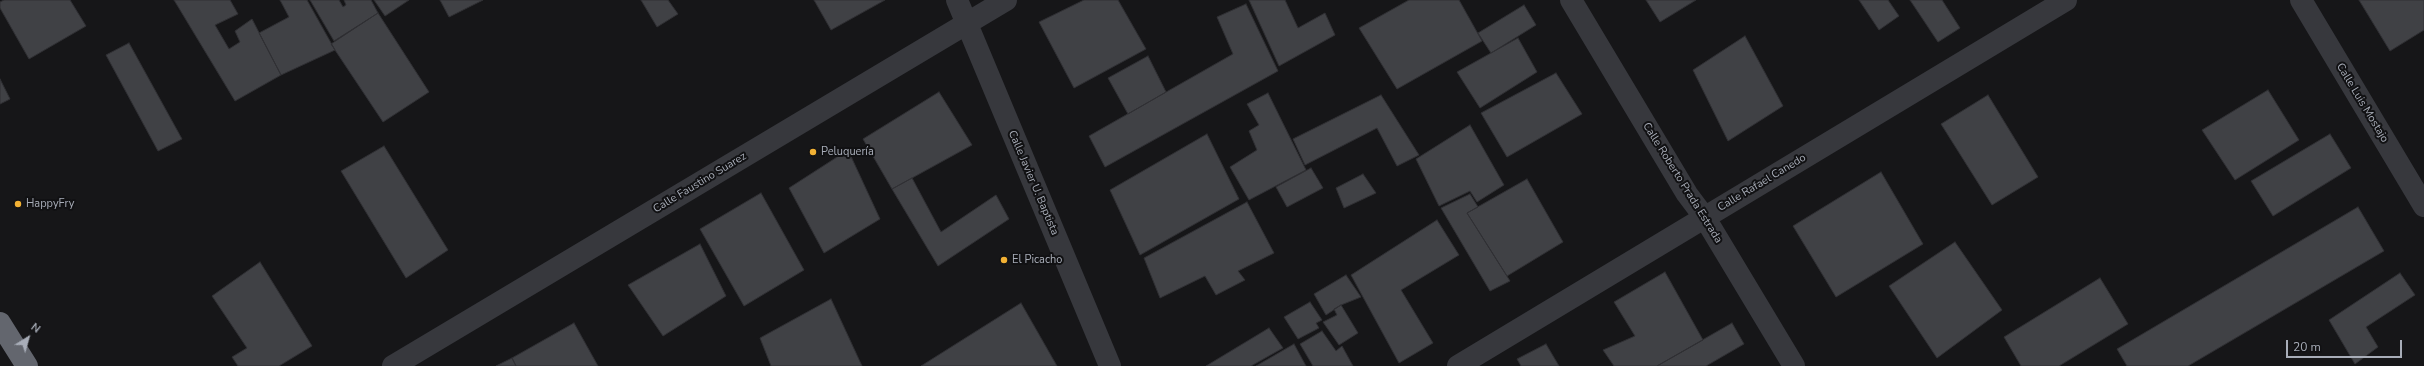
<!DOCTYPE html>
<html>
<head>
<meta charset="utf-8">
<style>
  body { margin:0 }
  #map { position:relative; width:2424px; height:366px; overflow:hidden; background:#161618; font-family:"Nunito Sans",sans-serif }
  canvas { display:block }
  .north { position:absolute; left:8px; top:318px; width:40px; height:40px; -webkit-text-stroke:3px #111113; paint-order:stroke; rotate:37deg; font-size:11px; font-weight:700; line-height:16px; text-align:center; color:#a8adb8 }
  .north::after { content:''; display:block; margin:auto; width:14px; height:18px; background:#a8adb8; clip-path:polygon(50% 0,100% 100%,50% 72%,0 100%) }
  .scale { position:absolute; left:2286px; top:340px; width:116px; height:18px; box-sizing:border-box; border:2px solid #a8adb8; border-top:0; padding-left:5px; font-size:12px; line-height:14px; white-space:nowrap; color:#a8adb8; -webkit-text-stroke:3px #111113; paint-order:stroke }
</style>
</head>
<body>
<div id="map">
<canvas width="2424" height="366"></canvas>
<div class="north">N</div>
<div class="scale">20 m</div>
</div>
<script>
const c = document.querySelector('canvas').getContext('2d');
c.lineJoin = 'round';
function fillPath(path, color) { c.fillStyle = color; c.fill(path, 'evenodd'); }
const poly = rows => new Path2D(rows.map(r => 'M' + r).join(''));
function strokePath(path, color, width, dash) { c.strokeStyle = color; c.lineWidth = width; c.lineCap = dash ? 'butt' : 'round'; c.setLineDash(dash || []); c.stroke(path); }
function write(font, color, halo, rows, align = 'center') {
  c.font = font + ' "Nunito Sans",sans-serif'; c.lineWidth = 4; c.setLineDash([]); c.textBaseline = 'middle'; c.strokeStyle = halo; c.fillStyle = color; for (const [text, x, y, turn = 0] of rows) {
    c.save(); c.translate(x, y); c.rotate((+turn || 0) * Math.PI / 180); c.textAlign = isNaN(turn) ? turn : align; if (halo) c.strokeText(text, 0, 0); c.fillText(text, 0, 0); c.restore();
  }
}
const building = poly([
  [4,0,70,0,86,26,29,59,0,8,0,2,4,0],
  [174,0,230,0,238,14,215,25,229,49,240,42,235,31,252,19,281,75,235,101,174,0],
  [280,0,307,0,335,50,281,75,259,33,289,17,280,0],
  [310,0,339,0,343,7,346,5,344,0,371,0,378,13,334,41,310,0],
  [374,0,409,0,385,16,374,0],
  [440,0,483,0,449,17,440,0],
  [641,0,668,0,678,14,657,27,641,0],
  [814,0,885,0,831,30,814,0],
  [1084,0,1118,0,1146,49,1074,88,1039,22,1084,0],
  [1249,0,1285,0,1298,28,1325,13,1335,35,1279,66,1249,0],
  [1409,0,1459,0,1482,41,1397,89,1359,28,1409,0],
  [1646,0,1696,0,1660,22,1646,0],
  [1859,0,1888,0,1899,16,1879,30,1859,0],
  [1910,0,1942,0,1960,28,1938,42,1910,0],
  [2359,0,2424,0,2424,30,2390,51,2359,0],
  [1246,4,1278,71,1105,167,1089,136,1233,54,1217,17,1246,4],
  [1524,5,1536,25,1491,53,1478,33,1524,5],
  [378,13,429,92,383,122,331,44,378,13],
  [1745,36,1783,106,1728,141,1693,70,1745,36],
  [1518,38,1537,72,1480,108,1457,72,1518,38],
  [129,43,182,139,158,151,106,55,129,43],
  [1148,56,1166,92,1128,114,1108,78,1148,56],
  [1556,73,1582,114,1507,157,1481,113,1556,73],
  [0,79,10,99,0,104,0,79],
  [2268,90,2299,140,2235,180,2202,130,2268,90],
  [939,92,972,145,892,189,863,139,939,92],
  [1268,93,1306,170,1249,200,1230,167,1257,150,1249,131,1259,125,1247,104,1268,93],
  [1381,95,1419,155,1397,166,1377,128,1305,165,1293,139,1381,95],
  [1988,95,2038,177,1992,205,1941,124,1988,95],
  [1470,125,1504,185,1477,202,1470,191,1439,206,1416,159,1470,125],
  [1207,134,1239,199,1140,255,1110,190,1207,134],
  [2330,134,2351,168,2273,216,2251,181,2330,134],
  [384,146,448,250,406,278,341,171,384,146],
  [848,150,880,219,824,253,789,188,848,150],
  [1311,168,1323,188,1287,207,1276,187,1311,168],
  [1881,172,1923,244,1836,297,1793,226,1881,172],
  [1363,174,1376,193,1344,208,1336,188,1363,174],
  [912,178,941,232,996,195,1009,219,938,266,892,189,912,178],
  [1527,179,1563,242,1507,276,1467,213,1527,179],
  [761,193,804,270,744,306,700,229,761,193],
  [1470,194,1478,207,1467,213,1510,281,1490,291,1441,208,1470,194],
  [1247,202,1274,253,1238,271,1245,280,1216,295,1205,276,1160,298,1144,258,1247,202],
  [2358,207,2384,251,2188,366,2127,366,2117,349,2358,207],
  [1437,220,1459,255,1401,290,1433,343,1399,363,1351,275,1437,220],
  [1955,242,2002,310,1937,358,1889,286,1955,242],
  [700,244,726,296,663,336,628,285,700,244],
  [260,262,312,346,279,366,238,366,232,357,247,348,212,296,260,262],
  [1665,272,1703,340,1657,366,1614,366,1603,350,1635,336,1614,302,1665,272],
  [2400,273,2415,295,2366,327,2378,347,2355,364,2329,320,2400,273],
  [1346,275,1361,297,1341,305,1326,315,1314,294,1346,275],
  [2100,278,2128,324,2059,366,2021,366,2004,337,2100,278],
  [831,299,862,366,771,366,760,338,831,299],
  [1310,302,1322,320,1316,323,1319,328,1298,339,1284,317,1310,302],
  [1021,303,1057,366,921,366,1021,303],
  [1341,305,1358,333,1339,345,1323,322,1337,315,1334,309,1341,305],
  [574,323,598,366,516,366,512,358,574,323],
  [1732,323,1744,344,1706,366,1657,366,1732,323],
  [1269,328,1283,348,1251,366,1206,366,1269,328],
  [1322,331,1336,351,1342,346,1353,366,1313,366,1300,344,1322,331],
  [1294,344,1306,366,1256,366,1294,344],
  [1546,344,1559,366,1521,366,1517,359,1546,344],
  [512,358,516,366,496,366,512,358]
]);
const minor = poly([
  [957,0,1110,366],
  [1571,0,1687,194,1705,218,1794,366],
  [2301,0,2424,206],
  [393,366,1006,0],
  [1458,366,2066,0]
]);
const highway = poly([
  [0,323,27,366]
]);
const markers = [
  [813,152,4,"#f2b134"],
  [18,204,4,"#f2b134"],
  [1004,260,4,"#f2b134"]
];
const streetNames = [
  ["Calle Luis Mostajo",2362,103,59],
  ["Calle Faustino Suarez",700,183,-31],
  ["Calle Javier U. Baptista",1033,183,67],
  ["Calle Roberto Prada Estrada",1682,183,58],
  ["Calle Rafael Canedo",1762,183,-31]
];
const poiNames = [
  ["Peluquería",821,152],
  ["HappyFry",26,204],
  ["El Picacho",1012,260]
];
fillPath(building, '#404145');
strokePath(building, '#303034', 1);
strokePath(minor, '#37383d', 22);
strokePath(highway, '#63666e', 22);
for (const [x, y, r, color] of markers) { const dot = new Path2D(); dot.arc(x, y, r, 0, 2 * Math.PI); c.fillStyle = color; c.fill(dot); strokePath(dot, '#111113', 1.5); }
write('11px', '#a8adb8', '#111113', streetNames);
write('11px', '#a8adb8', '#111113', poiNames, 'left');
</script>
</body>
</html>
